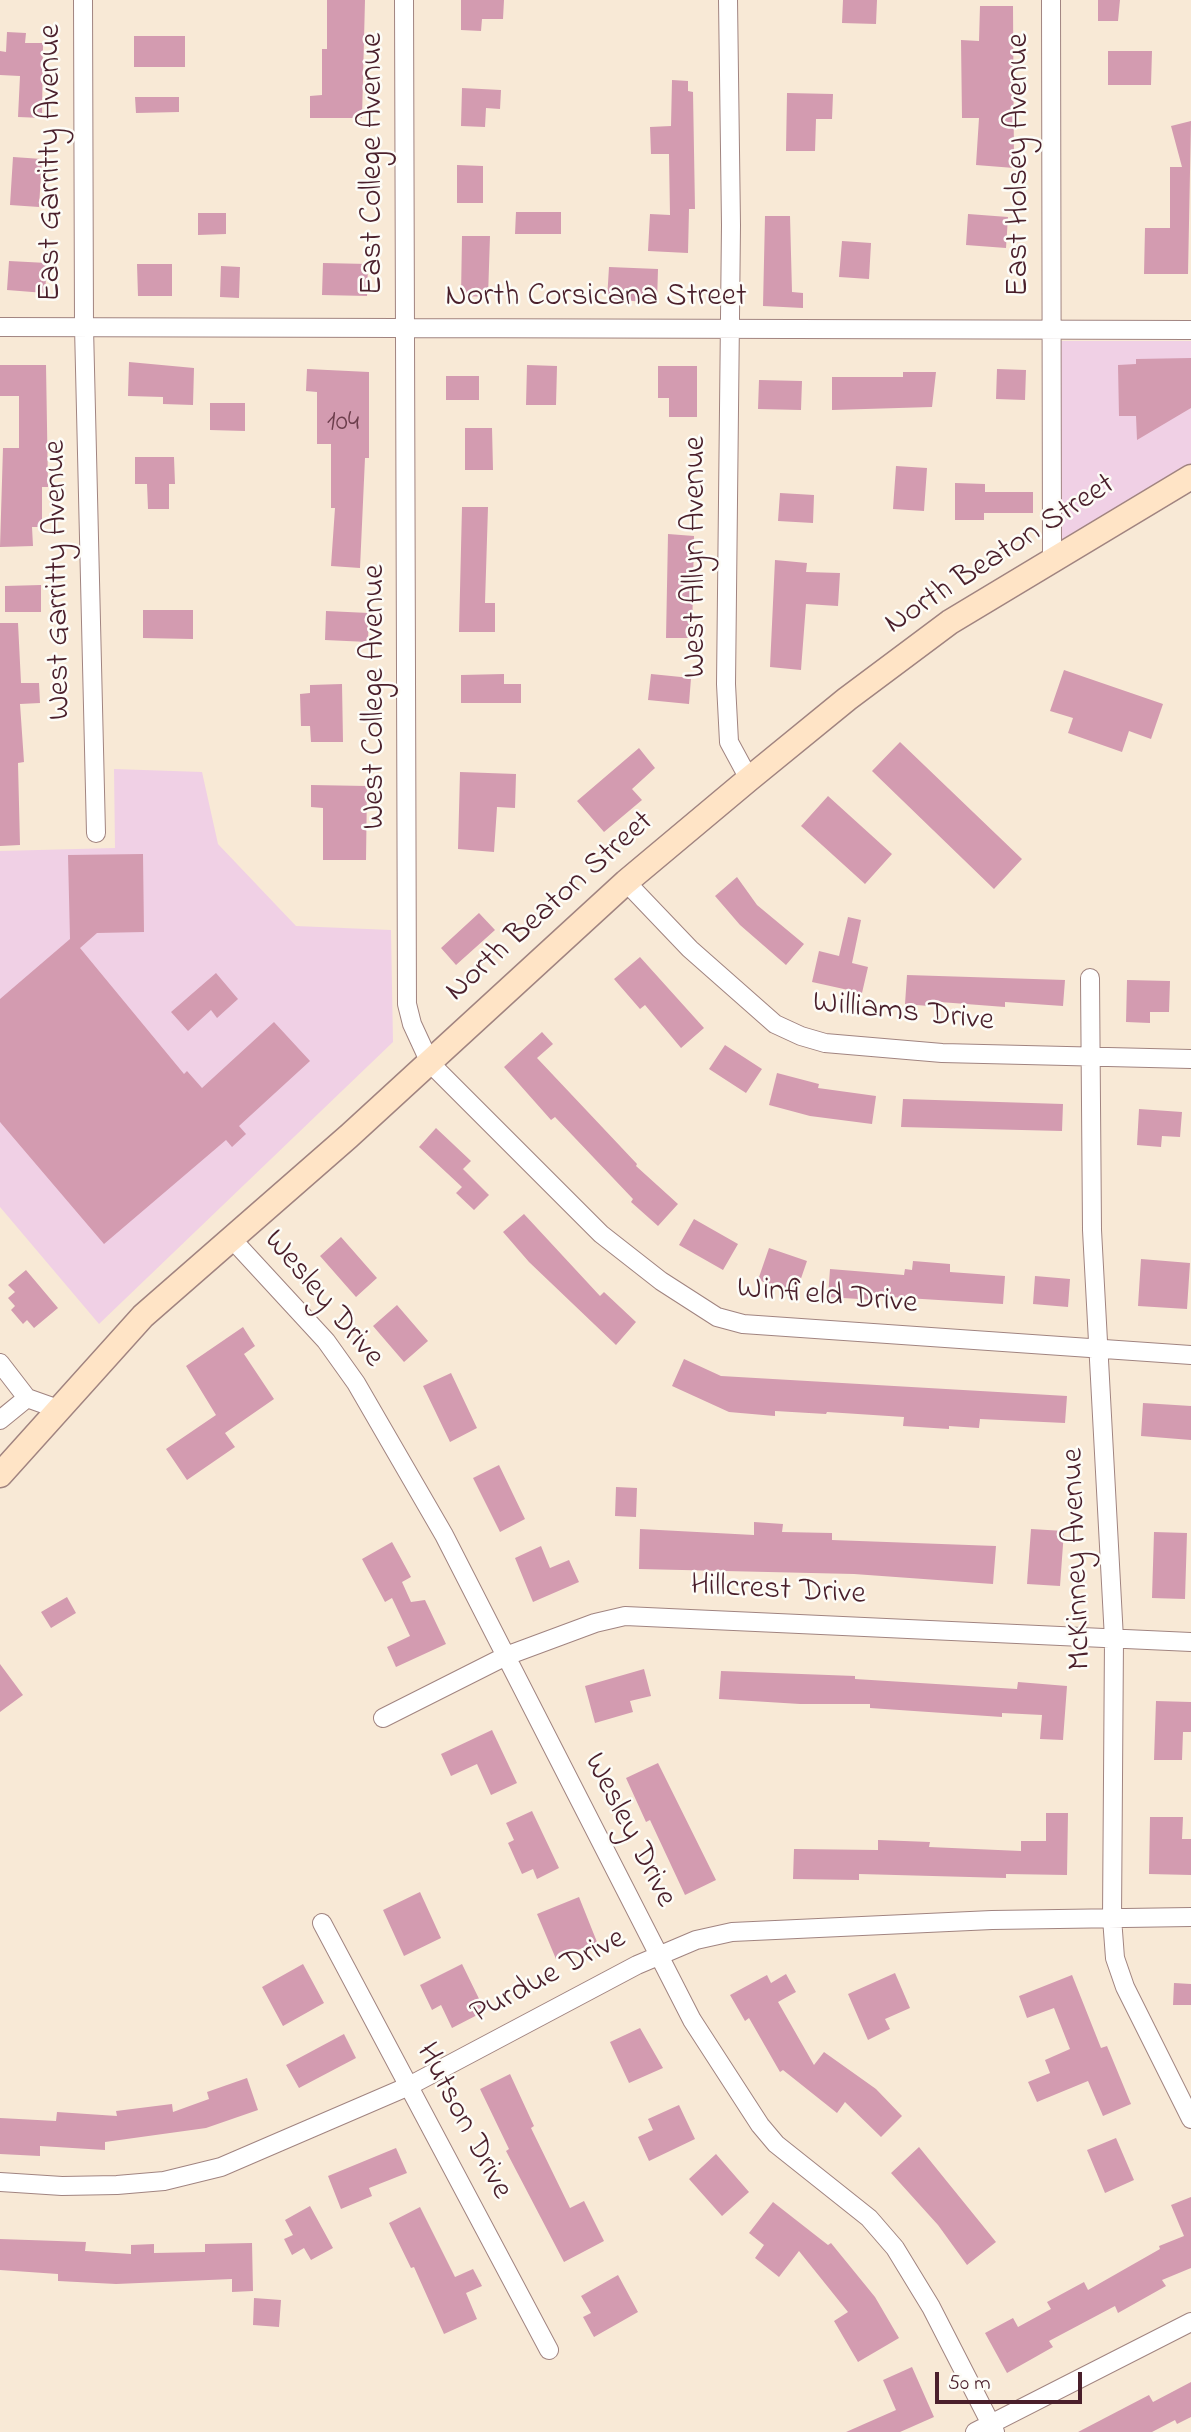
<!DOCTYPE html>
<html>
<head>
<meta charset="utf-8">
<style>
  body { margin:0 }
  #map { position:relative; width:1191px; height:2432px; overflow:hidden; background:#f8e9d6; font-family:"Indie Flower",sans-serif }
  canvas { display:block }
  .scale { position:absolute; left:935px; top:2372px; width:147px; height:32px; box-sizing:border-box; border:4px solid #4a1f2b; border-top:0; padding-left:9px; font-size:21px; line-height:24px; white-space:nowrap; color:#4a1f2b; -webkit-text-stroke:5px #fdfcf7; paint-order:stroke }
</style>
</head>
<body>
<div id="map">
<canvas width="1191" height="2432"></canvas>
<div class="scale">50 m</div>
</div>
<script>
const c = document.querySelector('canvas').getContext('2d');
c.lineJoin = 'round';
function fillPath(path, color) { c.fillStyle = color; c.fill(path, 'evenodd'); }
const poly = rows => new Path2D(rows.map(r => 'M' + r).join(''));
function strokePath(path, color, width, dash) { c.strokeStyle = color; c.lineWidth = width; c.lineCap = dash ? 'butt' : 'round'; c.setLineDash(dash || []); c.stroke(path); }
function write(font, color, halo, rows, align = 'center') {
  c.font = font + ' "Indie Flower",sans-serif'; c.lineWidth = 5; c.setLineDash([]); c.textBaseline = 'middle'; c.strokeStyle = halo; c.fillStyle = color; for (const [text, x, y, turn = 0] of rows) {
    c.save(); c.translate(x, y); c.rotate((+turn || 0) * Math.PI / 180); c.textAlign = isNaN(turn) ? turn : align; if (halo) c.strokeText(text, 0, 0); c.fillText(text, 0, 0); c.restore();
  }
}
const built = poly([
  [1057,341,1191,341,1191,464,1061,540],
  [114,769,202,772,218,844,296,926,391,930,393,1042,99,1324,0,1207,0,851,115,848]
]);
const building = poly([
  [327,0,365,0,362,118,310,118,310,96,322,95,322,49,327,49],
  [461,0,504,0,503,19,482,19,481,31,461,30],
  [843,0,877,0,876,24,842,23],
  [1098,0,1120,0,1118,21,1098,21],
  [980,6,1013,6,1014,168,976,165,979,118,962,118,961,40,979,41],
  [7,32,26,33,25,43,43,43,42,118,18,117,20,76,0,75,0,51,6,52],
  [134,36,185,36,185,67,134,67],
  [1108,51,1152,51,1151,85,1108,85],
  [672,80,688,81,688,91,693,92,695,209,689,209,688,253,648,251,650,214,670,215,669,154,651,154,650,127,671,126],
  [462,88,501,90,500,109,486,108,485,127,461,126],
  [787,93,833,94,832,119,816,119,815,151,786,151],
  [135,97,179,97,179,112,136,113],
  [1191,121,1188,274,1144,274,1145,228,1170,228,1170,167,1182,167,1171,126],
  [13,157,42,159,39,207,10,205],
  [457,165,483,166,483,203,457,203],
  [516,212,561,212,561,234,515,234],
  [198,213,226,213,226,234,198,235],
  [968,214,1008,217,1006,248,966,245],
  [765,216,790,216,792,292,803,293,803,308,763,306],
  [462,236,490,236,488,297,461,296],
  [842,241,871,243,869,279,839,277],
  [9,261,47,263,45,293,7,290],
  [323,263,368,264,367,296,322,295],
  [137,264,172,264,172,296,138,296],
  [221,266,240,267,239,298,220,297],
  [609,267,658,269,657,302,607,300],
  [1191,358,1191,408,1137,440,1136,416,1119,416,1118,365,1136,364,1136,359],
  [129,362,194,368,193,405,163,404,163,397,128,396],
  [0,365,46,365,48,487,42,487,42,527,32,527,33,546,0,547,3,448,19,448,19,396,0,396],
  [527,365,557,366,556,405,526,405],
  [658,366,697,366,697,417,669,417,669,398,658,398],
  [307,369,369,372,369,458,365,458,360,568,331,566,335,508,331,508,331,444,317,444,317,392,306,391],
  [997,369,1026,370,1025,400,996,399],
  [903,372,936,372,932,407,832,410,832,377,903,377],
  [446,376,479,376,479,400,446,400],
  [759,380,802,381,801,410,758,409],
  [210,403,245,403,245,431,210,430],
  [465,428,492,428,493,470,465,470],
  [135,457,174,457,175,484,169,484,169,509,148,509,147,484,135,484],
  [896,466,927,468,924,511,893,509],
  [955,483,985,484,985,492,1033,492,1033,513,984,513,984,520,955,520],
  [780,493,814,495,813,523,778,521],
  [462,507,488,507,485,603,495,603,495,632,459,632],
  [668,534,694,536,692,638,666,638],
  [775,560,807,563,806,572,840,573,838,606,806,604,801,670,770,667],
  [41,585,41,612,5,612,5,586],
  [143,610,193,610,193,639,143,638],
  [326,611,369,613,368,642,325,640],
  [0,623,18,623,21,683,39,683,40,703,20,704,24,762,18,763,20,845,0,846],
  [1064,670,1163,704,1151,739,1129,731,1122,752,1068,733,1073,718,1050,711],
  [504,674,504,684,521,684,521,703,461,703,461,675],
  [651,674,691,678,689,704,648,700],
  [342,684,343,742,311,742,310,726,301,726,300,694,310,693,310,685],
  [900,742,1022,859,994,889,872,771],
  [639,748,655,768,632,789,642,800,604,832,577,801],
  [460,772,516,774,515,808,497,807,494,852,458,849],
  [311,785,367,786,366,860,323,860,323,808,311,807],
  [828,796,892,854,865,884,801,826],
  [143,854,144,932,97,933,80,948,184,1074,187,1071,202,1088,274,1022,310,1061,239,1126,246,1134,232,1147,226,1140,104,1244,0,1122,0,999,70,939,68,855],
  [737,877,757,905,804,944,786,965,740,925,715,896],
  [479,913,495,930,456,965,441,948],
  [848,917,861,920,852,963,868,967,862,993,812,982,819,951,839,956],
  [640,957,704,1028,681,1048,645,1005,640,1009,614,979],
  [216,973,238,999,217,1018,211,1010,188,1031,171,1012],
  [907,975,1065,980,1063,1006,1005,1002,1005,1007,940,1002,940,1007,905,1004],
  [1127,980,1170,981,1169,1012,1150,1012,1150,1023,1126,1022],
  [542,1032,553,1044,537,1058,637,1164,636,1166,678,1204,658,1226,631,1202,633,1199,555,1117,551,1120,504,1067],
  [725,1045,762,1069,746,1093,709,1069],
  [777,1073,819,1084,818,1088,876,1096,872,1124,810,1116,769,1105],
  [903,1099,1063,1104,1062,1131,901,1127],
  [1139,1109,1182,1112,1180,1137,1162,1136,1161,1147,1137,1145],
  [436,1128,471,1161,463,1169,489,1195,474,1210,456,1193,462,1187,419,1147],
  [524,1214,600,1296,604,1292,636,1322,616,1345,529,1262,503,1232],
  [694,1219,738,1244,723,1270,679,1245],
  [341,1237,377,1278,356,1297,320,1256],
  [769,1248,807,1261,796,1293,758,1280],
  [1141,1259,1190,1263,1187,1309,1138,1306],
  [913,1261,950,1264,950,1272,1005,1276,1003,1304,874,1296,874,1300,828,1297,830,1269,904,1275,905,1269,912,1270],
  [26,1270,58,1308,34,1328,27,1320,23,1324,11,1310,15,1306,8,1298,15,1292,8,1285],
  [1035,1276,1070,1279,1068,1307,1033,1304],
  [397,1305,428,1341,404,1362,373,1326],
  [243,1327,255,1346,244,1354,274,1399,225,1433,235,1447,187,1480,166,1449,216,1415,186,1366],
  [684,1359,721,1376,1067,1396,1065,1423,980,1419,979,1428,949,1426,949,1429,903,1426,904,1417,827,1412,826,1414,775,1411,775,1416,729,1412,672,1386],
  [451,1373,477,1428,450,1442,423,1386],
  [1143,1403,1191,1406,1191,1440,1141,1436],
  [499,1465,525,1519,500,1532,473,1478],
  [616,1487,637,1488,636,1517,615,1516],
  [754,1522,783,1524,782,1532,832,1533,832,1540,996,1546,993,1584,854,1574,639,1569,640,1529,754,1535],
  [1031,1529,1064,1531,1060,1586,1027,1584],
  [1154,1532,1187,1533,1185,1599,1152,1598],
  [392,1542,411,1577,402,1582,411,1602,425,1600,446,1644,396,1667,387,1647,410,1636,392,1598,385,1602,362,1559],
  [541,1546,550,1568,569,1560,579,1582,533,1602,515,1558],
  [67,1597,76,1613,51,1628,41,1612],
  [0,1664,23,1695,0,1712],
  [644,1669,651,1696,630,1701,633,1712,595,1723,585,1686],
  [721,1671,855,1676,855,1679,1017,1689,1018,1682,1067,1686,1063,1740,1040,1739,1042,1715,1002,1713,1002,1717,870,1708,870,1704,800,1704,719,1699],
  [1156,1701,1191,1702,1191,1732,1183,1732,1182,1760,1154,1760],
  [492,1730,517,1783,491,1795,477,1764,451,1776,441,1754],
  [658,1763,716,1880,685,1895,650,1820,646,1822,626,1778],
  [532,1811,559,1868,537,1879,533,1869,522,1874,508,1843,514,1840,506,1823],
  [1046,1813,1068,1813,1067,1875,1006,1874,1006,1878,859,1874,859,1880,793,1879,794,1849,878,1850,878,1840,930,1842,929,1847,1021,1851,1021,1841,1046,1841],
  [1150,1817,1183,1817,1182,1839,1191,1839,1191,1875,1149,1874],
  [420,1892,441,1938,404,1956,383,1910],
  [579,1897,597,1942,556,1959,537,1914],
  [303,1964,324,2003,283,2026,262,1987],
  [462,1964,485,2011,452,2028,441,2005,432,2010,420,1985],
  [895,1973,910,2008,885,2019,890,2029,868,2040,848,1994],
  [786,1974,796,1992,778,2002,814,2065,824,2052,876,2089,902,2116,881,2137,845,2102,837,2113,783,2070,780,2072,749,2018,745,2021,730,1995,767,1975,771,1983],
  [1072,1975,1101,2048,1107,2046,1131,2104,1103,2116,1088,2081,1037,2102,1028,2082,1050,2073,1045,2060,1070,2049,1054,2008,1027,2018,1019,1996],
  [1174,1983,1191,1984,1191,2005,1173,2005],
  [640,2028,663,2068,629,2083,610,2042],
  [344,2034,356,2058,299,2088,286,2065],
  [510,2074,534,2126,531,2128,570,2208,584,2201,604,2241,564,2262,506,2151,509,2149,480,2089],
  [247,2078,258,2110,206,2128,105,2142,105,2150,40,2146,40,2156,0,2154,0,2118,56,2121,57,2112,117,2116,116,2111,172,2104,173,2112,209,2099,207,2092],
  [679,2105,695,2139,649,2161,638,2137,653,2130,648,2119],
  [1116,2138,1134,2180,1105,2193,1087,2150],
  [919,2147,996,2242,967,2265,938,2225,891,2173],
  [396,2148,407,2173,369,2188,372,2196,341,2209,328,2176],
  [716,2154,749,2192,722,2216,689,2179],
  [1191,2197,1191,2268,1162,2280,1166,2286,1118,2313,1115,2306,1049,2341,1053,2347,1007,2373,985,2333,1013,2318,1018,2327,1051,2309,1047,2302,1084,2282,1088,2290,1160,2249,1159,2246,1184,2236,1171,2205],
  [773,2202,828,2245,831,2243,875,2297,899,2338,858,2362,834,2321,848,2312,799,2251,779,2277,755,2258,764,2245,749,2233],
  [310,2206,333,2248,311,2260,304,2248,292,2255,284,2239,293,2235,285,2220],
  [420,2207,455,2277,473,2269,482,2286,466,2293,477,2319,444,2334,414,2267,411,2268,389,2223],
  [0,2239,86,2242,85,2251,131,2254,131,2245,154,2244,154,2253,205,2252,205,2244,252,2243,253,2291,232,2292,232,2279,116,2284,58,2281,58,2274,0,2270],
  [618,2275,638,2312,594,2337,583,2317,591,2313,581,2296],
  [254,2298,281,2300,279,2327,253,2325],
  [912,2367,934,2417,900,2432,846,2432,896,2410,883,2380],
  [1191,2382,1191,2417,1177,2424,1175,2420,1152,2432,1078,2432,1149,2395,1153,2402]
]);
const street = poly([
  [83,0,84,327,96,833],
  [404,0,407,1004,412,1024,430,1063,601,1234,661,1281,717,1317,743,1324,1191,1355],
  [728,0,731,225,726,684,729,742,749,779],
  [1051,0,1052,559],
  [0,327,1191,330],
  [626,882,690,949,775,1024,801,1036,825,1043,942,1053,1191,1059],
  [1090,978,1092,1230,1114,1639,1112,1918,1115,1958,1125,1987,1191,2119],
  [231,1238,326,1341,356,1383,444,1535,692,2020,760,2125,776,2144,869,2218,895,2248,931,2307,995,2432],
  [0,1363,27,1398],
  [0,1420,27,1398,58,1409],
  [383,1718,506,1656,595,1623,625,1616,1191,1642],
  [322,1923,549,2350],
  [0,2182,62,2186,117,2185,164,2181,221,2167,409,2086,637,1965,696,1940,732,1932,992,1920,1191,1917],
  [975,2432,1191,2322]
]);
const secondary = poly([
  [0,1475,143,1316,349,1136,626,882,749,779,847,699,950,622,1191,477]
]);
const numberNames = [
  ["104",343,424]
];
const streetNames = [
  ["East Garritty Avenue",53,163,-90],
  ["East College Avenue",375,164,-90],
  ["East Holsey Avenue",1021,165,-90],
  ["North Corsicana Street",596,299],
  ["North Beaton Street",1001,556,-33],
  ["West Allyn Avenue",698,557,-90],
  ["West Garritty Avenue",60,580,-91],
  ["West College Avenue",377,697,-90],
  ["North Beaton Street",551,908,-42],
  ["Williams Drive",903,1014,6],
  ["Winfield Drive",827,1298,5],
  ["Wesley Drive",322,1300,50],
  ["McKinney Avenue",1079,1559,-92],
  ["Hillcrest Drive",778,1592,3],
  ["Wesley Drive",628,1831,63],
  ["Purdue Drive",549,1978,-28],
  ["Hutson Drive",462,2122,62]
];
fillPath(built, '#f0d0e5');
fillPath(building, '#d39bb0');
strokePath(street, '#a18480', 20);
strokePath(secondary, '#a18480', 27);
strokePath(street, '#fff', 18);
strokePath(secondary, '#ffe4c6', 24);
write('28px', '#6c3e4c', null, numberNames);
write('32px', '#4a1f2b', '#fdfcf7', streetNames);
</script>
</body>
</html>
